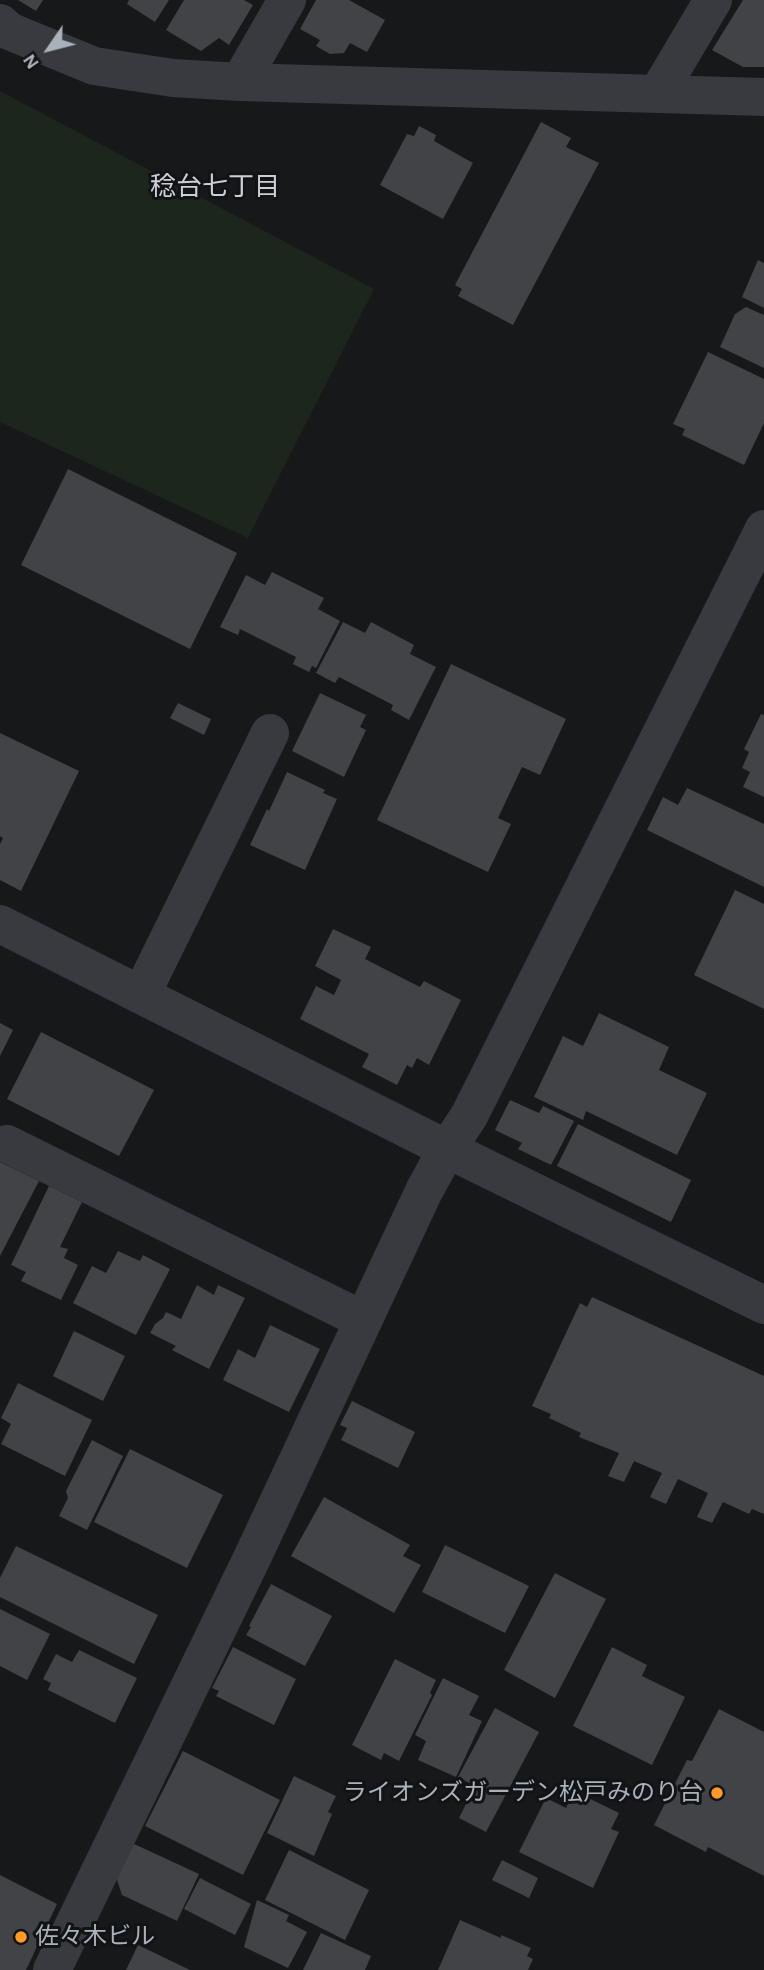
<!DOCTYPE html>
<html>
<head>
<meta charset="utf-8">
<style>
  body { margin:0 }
  #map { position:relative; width:764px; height:1970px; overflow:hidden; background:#17181a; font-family:"Alegreya Sans",sans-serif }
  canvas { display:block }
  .north { position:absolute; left:14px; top:14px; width:70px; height:70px; -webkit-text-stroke:5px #121315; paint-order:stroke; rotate:235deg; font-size:19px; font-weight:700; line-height:28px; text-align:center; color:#a9b1bb }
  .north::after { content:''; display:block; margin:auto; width:24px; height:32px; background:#a9b1bb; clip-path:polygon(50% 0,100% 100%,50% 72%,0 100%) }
</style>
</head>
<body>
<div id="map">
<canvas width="764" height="1970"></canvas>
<div class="north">N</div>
</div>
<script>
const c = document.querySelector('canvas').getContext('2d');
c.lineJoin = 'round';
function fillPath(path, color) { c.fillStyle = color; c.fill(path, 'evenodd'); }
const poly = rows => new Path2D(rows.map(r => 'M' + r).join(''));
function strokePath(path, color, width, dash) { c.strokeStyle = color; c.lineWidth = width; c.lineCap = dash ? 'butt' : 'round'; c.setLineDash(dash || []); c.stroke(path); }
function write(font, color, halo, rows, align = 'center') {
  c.font = font + ' "Alegreya Sans","Noto Sans JP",sans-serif'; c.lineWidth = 6; c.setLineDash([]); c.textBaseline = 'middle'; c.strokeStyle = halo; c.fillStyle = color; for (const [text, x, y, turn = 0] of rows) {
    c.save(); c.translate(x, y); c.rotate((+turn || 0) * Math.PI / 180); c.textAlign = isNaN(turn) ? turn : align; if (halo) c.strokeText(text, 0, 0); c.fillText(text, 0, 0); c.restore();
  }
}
const green = poly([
  [0,91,374,289,248,538,0,422]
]);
const building = poly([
  [18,0,43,0,36,11],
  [129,0,169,0,155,22,127,4],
  [184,0,244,0,253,5,229,45,219,38,201,51,166,30],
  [316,0,349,0,385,20,367,52,350,43,344,53,330,54,316,46,320,40,300,29],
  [743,0,764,0,764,67,743,67,712,50],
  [541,122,571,138,566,147,599,163,513,325,458,296,462,289,455,285],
  [419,126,436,135,434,141,473,163,443,219,380,185,407,134,414,136],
  [758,260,764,263,764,308,742,297],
  [746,307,764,315,764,368,720,347,735,314],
  [708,352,764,379,764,423,744,465,682,435,685,429,673,424],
  [68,469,237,553,190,649,21,565],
  [272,572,324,598,318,609,340,621,316,668,312,666,309,672,293,664,296,657,240,629,238,635,220,627,246,575,265,585],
  [343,622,365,633,371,622,414,645,410,654,436,667,409,720,391,710,393,705,339,677,335,683,316,673],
  [451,664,566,719,540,775,522,767,498,818,511,824,488,872,377,820],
  [320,693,366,715,360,727,366,730,344,777,292,751],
  [178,703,211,719,204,735,170,718],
  [761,714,764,715,764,797,743,787,750,772,742,768,749,752,744,749],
  [0,733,79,771,21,891,0,880,0,844,3,838,0,836],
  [287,772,325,790,323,793,337,799,305,870,250,845,267,809,269,811],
  [687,788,764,824,764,887,647,830,663,797,678,805],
  [735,890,764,904,764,1009,694,975],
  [333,929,371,947,365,959,420,987,424,981,461,1000,429,1065,417,1058,412,1068,407,1065,397,1085,362,1067,369,1054,300,1019,316,986,334,995,341,980,315,966],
  [599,1013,669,1047,659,1070,707,1093,677,1155,586,1111,583,1120,534,1097,563,1036,583,1046],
  [0,1023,13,1030,0,1056],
  [41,1032,154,1090,119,1156,7,1099],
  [510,1100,539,1113,543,1106,574,1121,551,1165,518,1149,522,1143,495,1130],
  [578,1124,691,1180,671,1222,557,1166],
  [0,1162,39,1181,0,1256],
  [49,1186,82,1202,60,1247,68,1249,64,1258,78,1265,61,1300,21,1281,26,1272,11,1265],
  [118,1251,140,1261,143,1255,170,1269,136,1335,73,1303,92,1266,106,1273],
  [197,1285,214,1295,218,1285,245,1298,209,1369,172,1350,176,1346,150,1333,155,1324,163,1318,166,1312,181,1319],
  [592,1297,764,1376,764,1514,752,1509,749,1514,723,1502,712,1523,697,1517,708,1493,678,1479,666,1504,650,1497,662,1473,634,1461,624,1482,608,1476,619,1453,579,1437,581,1433,549,1418,551,1414,532,1406,580,1303,587,1307],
  [270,1325,320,1349,289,1412,223,1380,238,1349,255,1358],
  [74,1331,125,1356,103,1401,53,1376],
  [18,1383,92,1420,65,1476,1,1444,11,1424,1,1418],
  [352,1401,415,1432,398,1468,341,1440,347,1428,340,1425],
  [92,1440,123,1456,87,1530,59,1516,68,1498,66,1491],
  [130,1449,223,1495,187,1568,94,1522],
  [324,1497,410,1545,403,1556,421,1565,394,1613,291,1556],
  [445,1545,529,1586,505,1633,422,1592],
  [16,1546,158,1615,134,1664,0,1597,0,1578],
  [555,1573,606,1599,555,1698,504,1670],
  [271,1584,332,1616,305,1666,246,1635,251,1627,249,1626],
  [0,1609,50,1634,27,1680,0,1666],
  [233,1647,296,1679,274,1725,216,1696,219,1691,212,1688],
  [612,1647,647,1665,642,1676,685,1697,652,1765,573,1726],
  [79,1650,137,1678,115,1723,48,1690,51,1683,43,1679,56,1654,72,1662],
  [395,1659,436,1680,430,1693,432,1695,399,1761,384,1753,381,1760,352,1745],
  [443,1678,479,1696,469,1715,482,1721,456,1777,418,1760,426,1741,415,1735],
  [495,1708,539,1732,486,1832,459,1818,475,1786,458,1777],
  [719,1709,764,1732,764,1876,708,1847,706,1852,654,1825,687,1760,692,1761],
  [183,1751,280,1800,243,1875,145,1826],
  [294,1776,336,1796,328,1812,332,1814,314,1856,267,1833],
  [574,1791,619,1813,611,1829,619,1832,593,1888,519,1852,546,1798,566,1808],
  [132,1843,199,1874,177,1921,122,1895,116,1877],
  [289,1850,369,1890,345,1940,265,1900],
  [502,1860,538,1878,529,1898,492,1880],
  [0,1875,57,1904,26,1970,0,1970],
  [200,1878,251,1904,235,1935,184,1909],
  [257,1900,289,1915,286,1921,307,1932,288,1968,244,1947],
  [460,1920,501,1938,501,1935,531,1948,527,1956,533,1959,528,1970,438,1970],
  [321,1933,371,1956,365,1970,303,1970],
  [138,1945,190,1970,126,1970]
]);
const minor = poly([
  [0,23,9,31,94,66,173,78,240,82,764,97],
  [240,82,287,0],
  [658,93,713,0],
  [0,924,447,1149,764,1305],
  [141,995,270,733],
  [7,1144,363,1320],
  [52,1970,252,1558,424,1191,447,1149,469,1116,764,529]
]);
const markers = [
  [717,1793,7,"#ff9a2a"],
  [21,1937,7,"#ff9a2a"]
];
const poiNames = [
  ["ライオンズガーデン松戸みのり台",703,1793],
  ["佐々木ビル",35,1937,"left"]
];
const neighbourhoodNames = [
  ["稔台七丁目",215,187]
];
fillPath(green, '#1d261d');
fillPath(building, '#414347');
strokePath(minor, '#383a3f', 38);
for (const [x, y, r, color] of markers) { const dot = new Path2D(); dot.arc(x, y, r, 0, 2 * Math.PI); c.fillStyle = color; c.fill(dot); strokePath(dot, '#121315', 2.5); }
write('24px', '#a9b1bb', '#121315', poiNames, 'right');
write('26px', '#cacfd6', '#121315', neighbourhoodNames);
</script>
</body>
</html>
